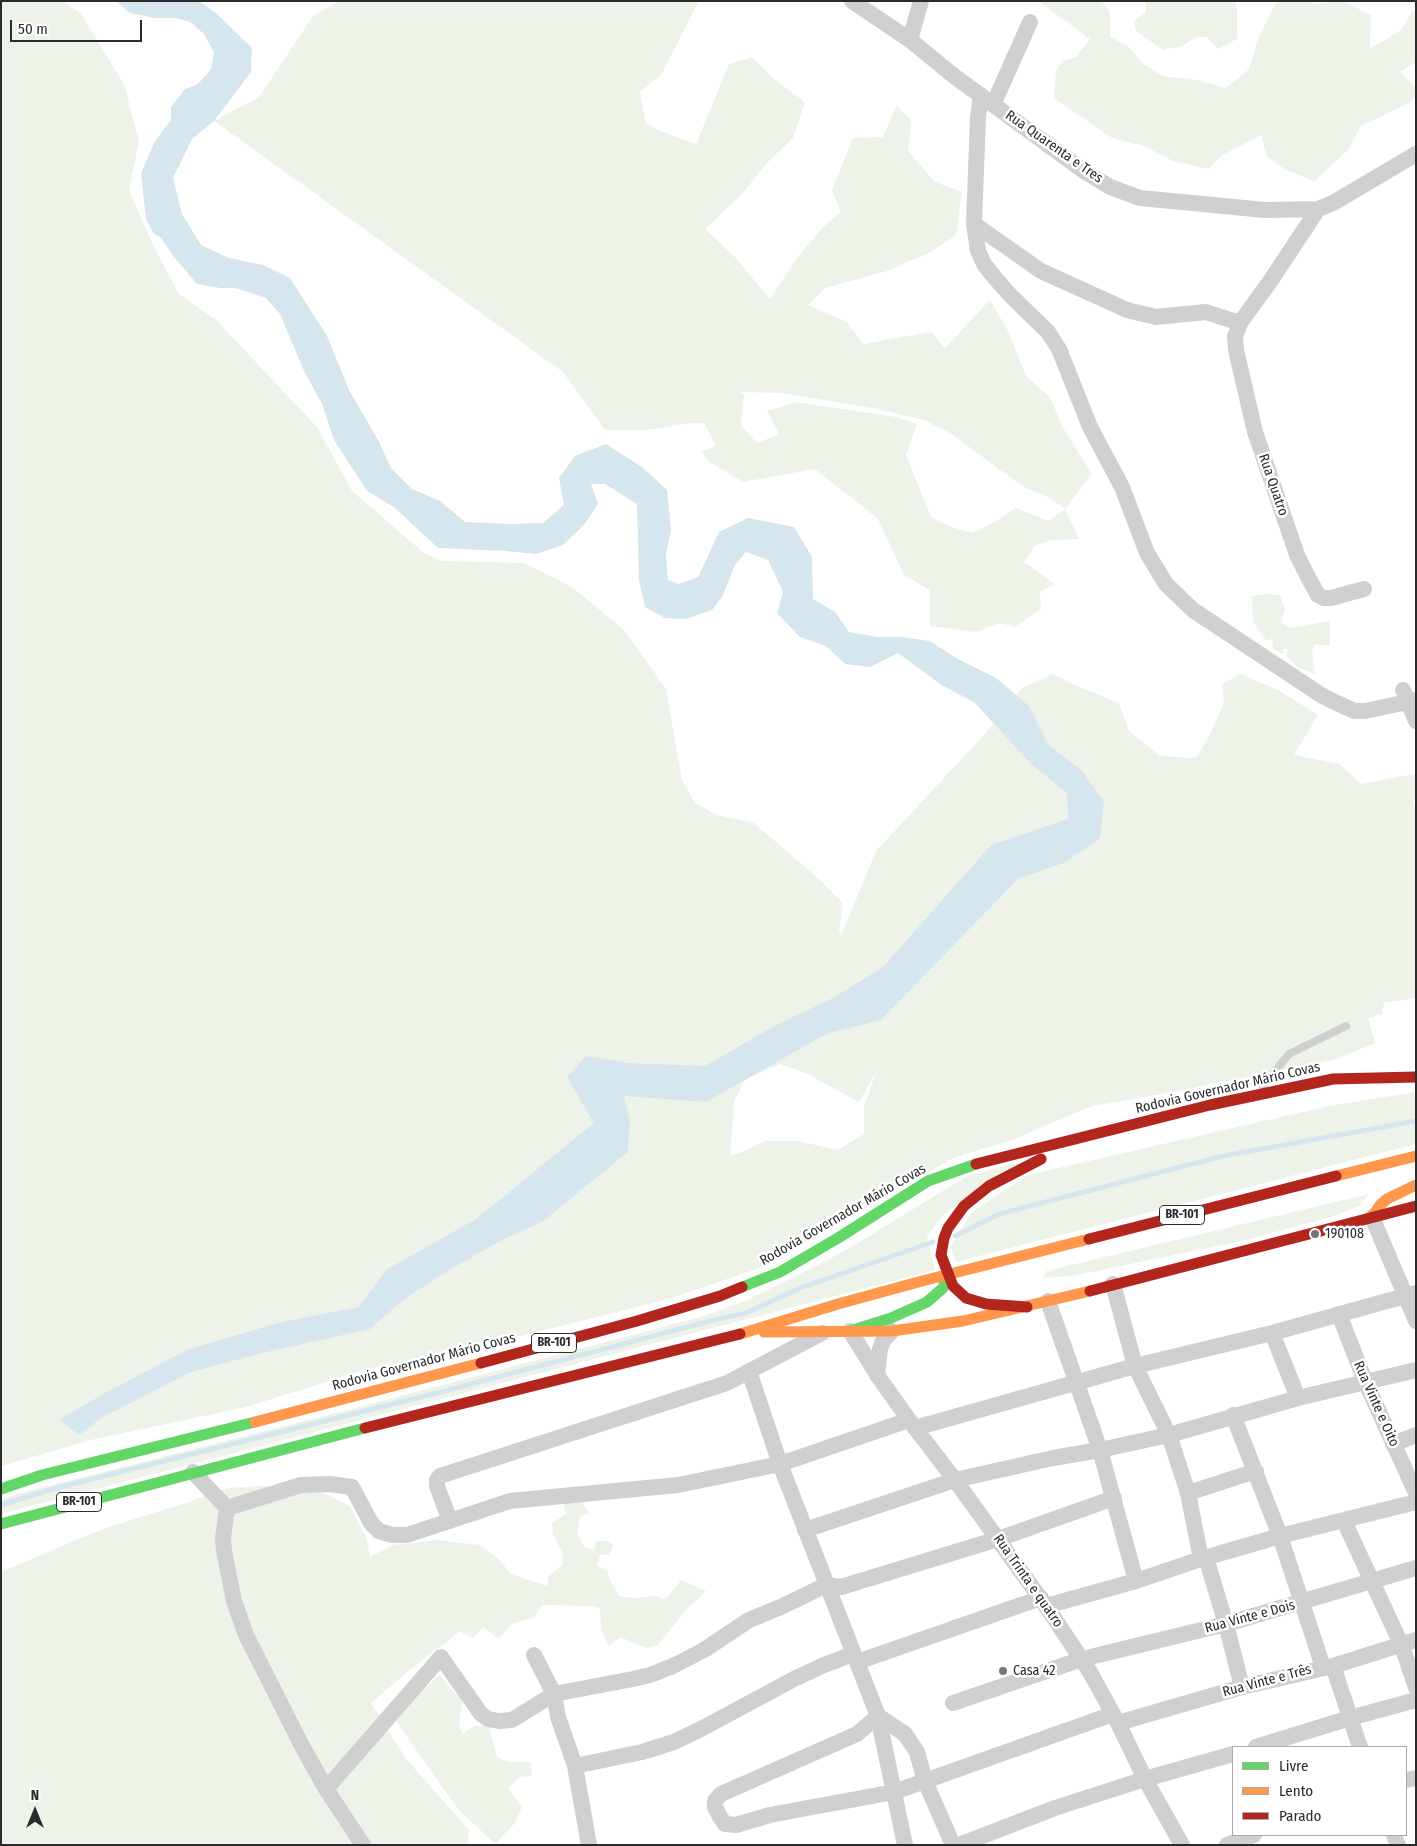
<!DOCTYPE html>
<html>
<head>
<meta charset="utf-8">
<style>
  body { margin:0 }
  #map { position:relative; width:1417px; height:1846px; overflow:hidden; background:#fff; font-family:"Fira Sans Condensed",sans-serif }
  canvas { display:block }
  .frame { position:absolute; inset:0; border:2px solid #2b2b2b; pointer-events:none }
  .legend { position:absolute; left:1232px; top:1746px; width:175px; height:90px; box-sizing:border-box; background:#fff; border:1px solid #aaa; margin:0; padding:6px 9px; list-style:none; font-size:15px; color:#2b2b2b }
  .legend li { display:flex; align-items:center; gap:10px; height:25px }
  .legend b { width:25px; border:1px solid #aaa }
  .north { position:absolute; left:10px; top:1786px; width:50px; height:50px; -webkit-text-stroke:4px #fff; paint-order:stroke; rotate:0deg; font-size:14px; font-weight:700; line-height:20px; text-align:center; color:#2b2b2b }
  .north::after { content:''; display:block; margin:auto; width:18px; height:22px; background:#2b2b2b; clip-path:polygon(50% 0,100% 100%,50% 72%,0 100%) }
  .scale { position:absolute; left:10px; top:20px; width:132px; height:22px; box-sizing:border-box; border:2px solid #2b2b2b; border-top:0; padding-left:6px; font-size:15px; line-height:18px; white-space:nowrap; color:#2b2b2b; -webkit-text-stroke:4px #fff; paint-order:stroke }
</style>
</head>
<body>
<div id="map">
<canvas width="1417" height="1846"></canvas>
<div class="frame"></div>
<ul class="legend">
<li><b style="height:6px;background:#63d668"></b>Livre</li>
<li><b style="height:6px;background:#ff974d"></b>Lento</li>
<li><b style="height:6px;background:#b3261e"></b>Parado</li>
</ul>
<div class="north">N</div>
<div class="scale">50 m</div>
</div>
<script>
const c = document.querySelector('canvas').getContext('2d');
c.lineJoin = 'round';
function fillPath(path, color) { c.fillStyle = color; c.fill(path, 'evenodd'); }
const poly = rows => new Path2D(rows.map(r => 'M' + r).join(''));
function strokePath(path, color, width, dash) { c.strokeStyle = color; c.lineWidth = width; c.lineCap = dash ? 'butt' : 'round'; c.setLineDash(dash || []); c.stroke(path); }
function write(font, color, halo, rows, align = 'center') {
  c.font = font + ' "Fira Sans Condensed",sans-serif'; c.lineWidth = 5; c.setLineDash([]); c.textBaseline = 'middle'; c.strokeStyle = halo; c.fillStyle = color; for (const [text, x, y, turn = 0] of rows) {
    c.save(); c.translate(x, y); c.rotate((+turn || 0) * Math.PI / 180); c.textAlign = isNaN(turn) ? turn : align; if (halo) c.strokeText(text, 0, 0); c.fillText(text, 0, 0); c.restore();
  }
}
const green = poly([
  [1,1,63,1,81,14,124,84,139,142,129,190,152,243,179,294,216,320,317,427,352,491,424,553,443,561,524,563,572,587,625,631,666,689,682,780,695,803,717,815,754,823,820,880,843,903,839,930,841,936,876,851,984,735,1022,688,1053,674,1079,687,1119,703,1129,731,1160,756,1196,758,1209,736,1224,703,1222,684,1241,674,1280,691,1318,715,1294,755,1339,764,1361,784,1414,774,1416,777,1416,798,1412,805,1416,802,1416,998,1384,1003,1382,1014,1368,1018,1375,1043,1337,1059,1173,1092,1092,1106,1012,1140,953,1158,765,1266,669,1299,424,1360,371,1368,246,1407,95,1439,1,1466],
  [780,1064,807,1074,859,1102,876,1072,864,1107,864,1134,838,1150,798,1141,765,1141,744,1151,730,1156,734,1101,746,1079],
  [339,1,699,1,661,75,640,92,646,123,660,131,696,144,729,64,752,57,773,78,805,102,793,138,766,164,741,195,705,229,735,257,770,299,798,257,822,228,841,212,832,190,853,138,883,137,897,105,911,121,908,151,935,182,962,192,956,235,929,253,887,271,825,288,808,305,847,322,863,344,931,332,945,348,990,300,1008,331,1026,376,1050,397,1062,426,1092,474,1065,509,1079,539,1050,540,1035,546,1024,562,1055,584,1040,592,1041,609,1015,627,999,623,976,632,930,626,930,590,904,575,878,519,815,469,743,482,711,463,701,452,716,446,704,423,690,423,646,430,605,430,563,372,214,121,259,97,313,16],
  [740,392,781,393,878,409,924,420,950,433,1022,486,1050,498,1065,509,1049,521,1015,508,998,520,973,533,951,527,931,517,906,455,917,424,896,417,796,402,767,411,779,434,757,443,741,425,744,394],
  [1038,1,1101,1,1110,11,1110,37,1128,46,1142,63,1162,76,1192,79,1226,88,1249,69,1258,39,1274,6,1278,1,1308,1,1314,4,1343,1,1371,15,1370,49,1401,30,1411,13,1416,10,1416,65,1413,63,1400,72,1416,88,1416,96,1409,103,1361,126,1348,150,1314,181,1286,170,1267,157,1261,135,1221,156,1209,169,1173,161,1144,146,1112,138,1054,98,1056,71,1062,61,1076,57,1090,39],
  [1146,1,1235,1,1237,10,1237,39,1218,49,1207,37,1197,37,1182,46,1163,50,1136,31,1134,21,1146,12],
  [1266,594,1280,595,1285,610,1281,622,1290,628,1330,621,1330,646,1315,644,1312,650,1315,674,1297,667,1286,656,1288,649,1283,649,1283,654,1273,649,1272,639,1266,641,1253,622,1252,596],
  [1416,1092,1416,1144,956,1262,950,1247,971,1213,1028,1175,1329,1106],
  [1026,1161,944,1214,927,1236,935,1270,1,1514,1,1500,17,1494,363,1406,704,1316,745,1301,826,1261,858,1243,967,1176],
  [1369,1194,1359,1206,1331,1217,1242,1241,1072,1276,1043,1278,1046,1271],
  [261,1486,304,1491,319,1491,350,1506,366,1537,370,1557,393,1545,438,1540,479,1545,498,1558,511,1574,548,1586,548,1577,563,1564,562,1551,553,1535,552,1523,566,1514,561,1493,582,1502,590,1513,580,1516,577,1532,584,1547,593,1550,597,1541,608,1541,613,1545,609,1555,600,1555,597,1566,607,1570,610,1580,619,1596,637,1598,655,1596,664,1599,668,1597,681,1580,706,1591,685,1611,658,1645,647,1648,620,1637,609,1646,601,1631,600,1608,591,1606,542,1605,534,1618,513,1623,498,1639,483,1627,473,1638,459,1631,446,1643,428,1655,371,1703,407,1760,469,1830,468,1845,1,1845,1,1572,105,1528,183,1504,226,1488],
  [440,1674,450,1688,462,1699,459,1726,463,1734,474,1726,490,1726,491,1735,497,1757,508,1762,531,1762,532,1776,520,1777,508,1788,522,1807,515,1823,495,1844,457,1808,396,1721,414,1699]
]);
const water = poly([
  [113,1,199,1,216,13,252,48,251,72,214,121,192,139,173,178,182,214,201,245,229,258,263,265,290,278,327,336,349,390,378,440,391,468,412,489,440,501,465,522,512,524,543,523,564,505,559,478,575,456,606,444,642,467,667,490,671,530,666,554,668,580,679,584,698,577,719,532,748,518,794,527,812,557,813,599,835,612,849,632,877,637,901,637,930,641,958,659,996,678,1029,706,1048,744,1083,772,1104,802,1100,838,1066,862,1018,879,881,1020,828,1033,706,1102,624,1096,630,1120,628,1152,542,1222,502,1240,449,1270,403,1300,370,1329,262,1353,191,1372,101,1418,79,1435,59,1420,105,1393,187,1350,281,1322,359,1307,386,1270,476,1219,594,1123,567,1077,586,1056,628,1063,705,1066,776,1025,833,998,883,967,991,845,1068,819,1067,793,1032,765,974,702,943,686,898,653,870,667,845,664,826,646,800,637,777,613,783,592,768,560,746,552,735,565,722,597,712,610,686,619,665,618,645,607,639,580,637,504,605,484,591,484,598,504,584,525,563,545,536,554,506,551,438,548,394,507,367,491,334,440,322,404,304,371,280,314,266,298,235,288,220,288,197,284,174,257,161,238,154,234,146,219,141,173,155,141,171,120,171,107,185,89,198,84,211,69,214,52,204,34,190,22,176,18,154,18,130,13,117,2]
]);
const stream = poly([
  [955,1236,999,1214,1223,1156,1416,1121],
  [1,1505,52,1489,429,1395,718,1319,746,1313,800,1288,933,1242]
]);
const lane = poly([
  [1263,1086,1289,1054,1346,1026]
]);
const street = poly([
  [852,1,910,40,954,76,1084,171,1110,187,1140,198,1265,210,1318,209,1333,203,1416,154],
  [910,40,921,1],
  [981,95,978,117,974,224,978,251,984,264,995,278,1010,295,1048,332,1059,349,1090,427,1122,487,1147,553,1166,584,1193,610,1321,695,1343,706,1355,711,1365,711,1416,700],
  [993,105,1030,22],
  [1318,209,1271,280,1240,323,1235,337,1236,350,1255,432,1297,555,1308,577,1318,595,1324,598,1331,598,1364,589],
  [974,224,1041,271,1127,310,1156,317,1206,312,1240,323],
  [1403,690,1416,721],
  [1372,1217,1416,1321],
  [1113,1284,1135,1366,1169,1435,1188,1493,1201,1559],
  [1048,1301,1100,1450,1136,1581],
  [1339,1314,1365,1381,1416,1493],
  [850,1331,880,1379,909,1420,955,1480,1046,1606,1090,1672,1118,1723,1145,1779,1182,1845],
  [1272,1333,1298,1398],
  [749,1371,780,1464,878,1716,905,1734,917,1752,925,1781,953,1845],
  [877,1375,880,1349,883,1341,892,1331],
  [1233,1415,1280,1536,1323,1667],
  [915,1428,1135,1366,1272,1333,1416,1293],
  [1393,1444,1416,1435],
  [193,1472,227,1508,301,1485,330,1484,352,1487,371,1523,379,1531,392,1535,407,1535,510,1501,678,1485,780,1464,909,1420],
  [1188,1493,1256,1471],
  [227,1508,223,1538,224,1551,234,1601,246,1635,302,1746,326,1789,363,1845],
  [450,1521,437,1486,437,1480,440,1476,727,1383,822,1333],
  [1344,1521,1402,1646,1416,1688],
  [805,1530,955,1480,1053,1458,1100,1450,1169,1435,1298,1398,1416,1370],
  [1206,1558,1226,1624,1242,1687],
  [1046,1606,1136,1581,1201,1559,1280,1536,1416,1502],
  [534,1655,554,1694,558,1717,575,1766,589,1845],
  [857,1662,1041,1598],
  [1333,1666,1360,1747],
  [953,1703,1082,1659,1226,1624,1416,1568],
  [878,1716,857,1734,721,1794,715,1801,715,1807,720,1817,725,1824,736,1825,770,1815,894,1792,1113,1714],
  [878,1716,905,1845],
  [1118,1723,1242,1687,1333,1666,1416,1640],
  [1256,1747,1350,1718,1416,1700],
  [575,1766,642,1752,674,1742,701,1729,794,1679,824,1665,853,1654],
  [1406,1780,1416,1778],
  [326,1789,441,1657,481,1714,488,1719,499,1721,512,1720,554,1694,633,1679,650,1675,673,1666,704,1650,749,1620,783,1606,826,1585,841,1587,998,1539,1114,1498],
  [1394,1835,1398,1845],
  [959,1845,1055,1808,1145,1779,1233,1754],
  [1227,1845,1254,1835]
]);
const fast = poly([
  [742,1287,780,1272,838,1238,928,1181,976,1164],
  [850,1331,891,1318,927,1302,943,1288,947,1275],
  [1,1489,42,1475,255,1422],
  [1,1524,365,1428]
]);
const slow = poly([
  [1336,1176,1416,1156],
  [1372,1217,1380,1205,1387,1199,1416,1185],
  [764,1332,892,1331,963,1321,1090,1291],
  [740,1334,838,1304,922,1281,1089,1239],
  [255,1422,481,1363]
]);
const jam = poly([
  [976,1164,1210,1105,1333,1079,1416,1077],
  [1089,1239,1336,1176],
  [1090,1291,1416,1206],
  [1027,1307,986,1304,966,1298,953,1286,941,1255,944,1238,948,1228,964,1206,989,1186,1041,1159],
  [481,1363,637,1321,720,1296,742,1287],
  [365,1428,740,1334]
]);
const markers = [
  [1315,1234,5,"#757575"],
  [1003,1671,5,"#757575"]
];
const shields = [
  [1182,1215,45],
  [554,1343,45],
  [79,1502,45]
];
const shieldNames = [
  ["BR-101",1182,1215],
  ["BR-101",554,1343],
  ["BR-101",79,1502]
];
const streetNames = [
  ["Rua Quarenta e Tres",1054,147,35],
  ["Rua Quatro",1273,485,71],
  ["Rodovia Governador Mário Covas",1228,1088,-13],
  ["Rodovia Governador Mário Covas",843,1215,-30],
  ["Rodovia Governador Mário Covas",424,1362,-15],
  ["Rua Vinte e Oito",1376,1404,66],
  ["Rua Trinta e quatro",1028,1581,55],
  ["Rua Vinte e Dois",1250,1617,-15],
  ["Rua Vinte e Três",1267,1681,-15]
];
const poiNames = [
  ["190108",1325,1234],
  ["Casa 42",1013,1671]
];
fillPath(green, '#eef3ea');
fillPath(water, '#d6e6ef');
strokePath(stream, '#d6e6ef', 5);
strokePath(lane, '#d0d0d0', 8);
strokePath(street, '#d0d0d0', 16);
strokePath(fast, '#63d668', 11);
strokePath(slow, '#ff974d', 11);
strokePath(jam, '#b3261e', 11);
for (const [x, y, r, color] of markers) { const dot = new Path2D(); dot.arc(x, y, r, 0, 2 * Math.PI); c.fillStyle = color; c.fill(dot); strokePath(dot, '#fff', 2); }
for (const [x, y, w] of shields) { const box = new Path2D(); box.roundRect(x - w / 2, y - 9.5, w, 19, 4); c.fillStyle = '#fff'; c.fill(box); strokePath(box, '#2b2b2b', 1); }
write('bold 12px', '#2b2b2b', null, shieldNames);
write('14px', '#2b2b2b', '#fff', streetNames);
write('14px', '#2b2b2b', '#fff', poiNames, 'left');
</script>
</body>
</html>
